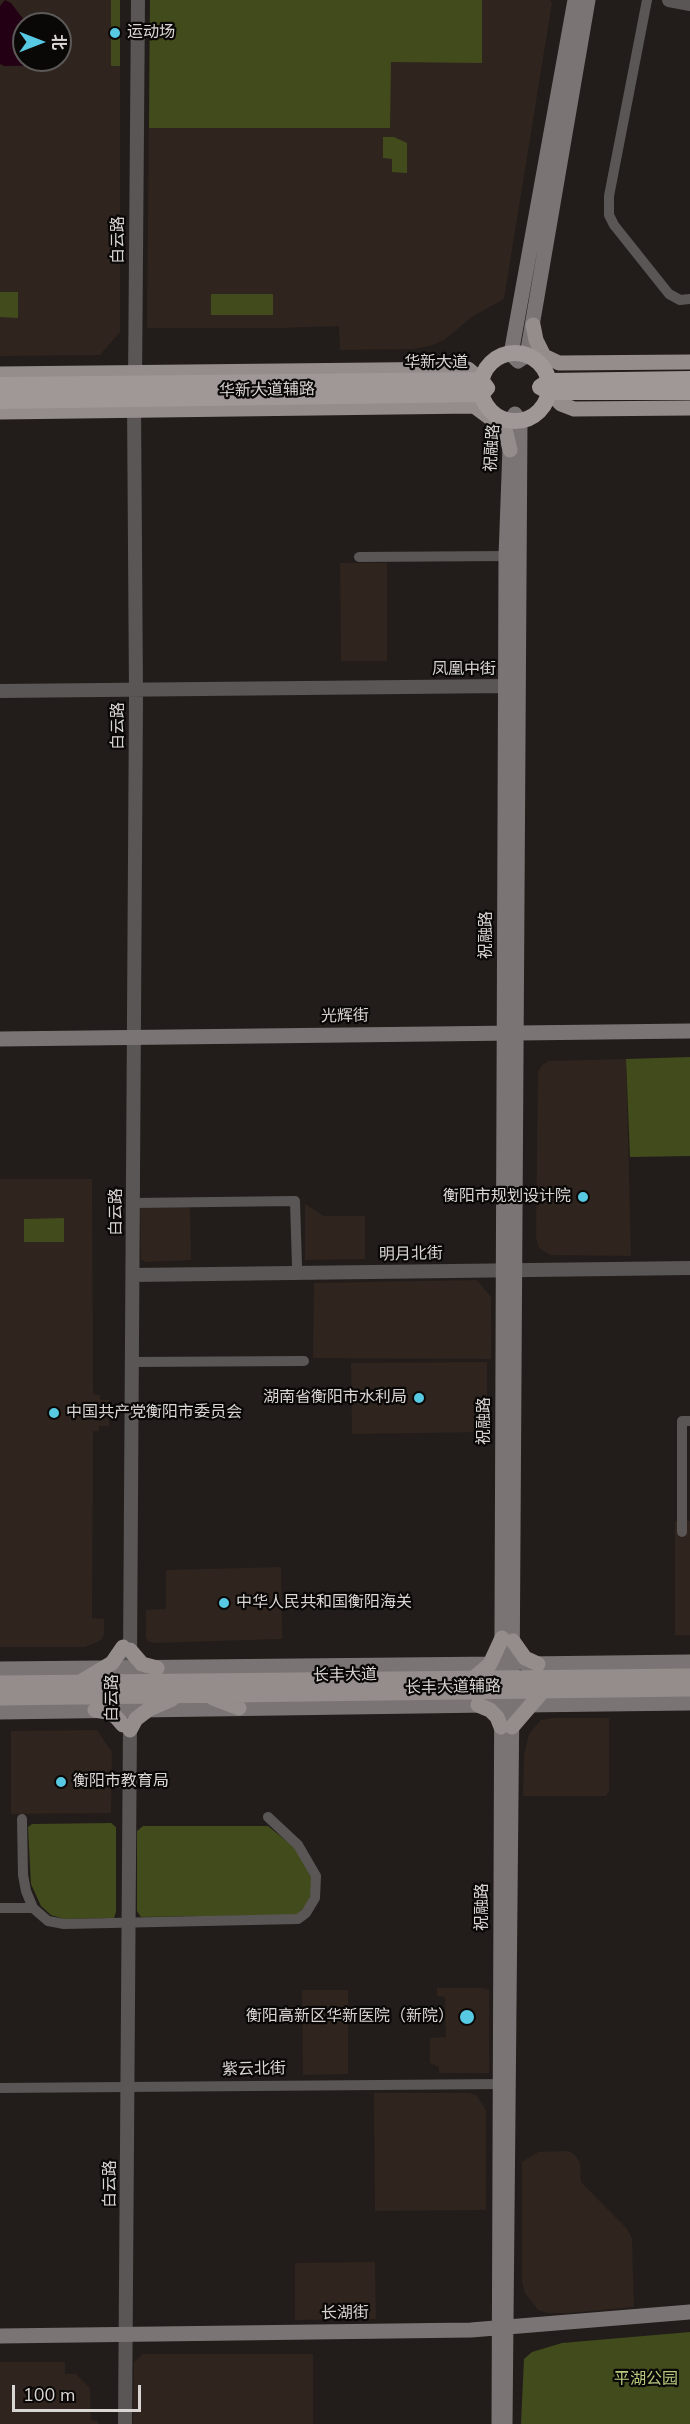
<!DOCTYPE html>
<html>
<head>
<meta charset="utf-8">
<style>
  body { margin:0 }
  #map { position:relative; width:690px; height:2424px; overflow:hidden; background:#221d1a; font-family:"Nunito Sans","Noto Sans SC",sans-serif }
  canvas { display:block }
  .north { position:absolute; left:12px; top:12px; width:60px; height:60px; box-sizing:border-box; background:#0a0807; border:2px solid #5c5a58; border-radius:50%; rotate:90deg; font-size:16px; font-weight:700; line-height:24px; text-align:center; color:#d8d5d2 }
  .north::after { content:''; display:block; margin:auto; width:21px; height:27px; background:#58c9e3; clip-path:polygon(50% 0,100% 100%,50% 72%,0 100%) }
  .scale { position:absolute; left:12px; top:2385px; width:129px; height:27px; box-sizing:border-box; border:3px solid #d8d5d2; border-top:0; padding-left:8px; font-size:18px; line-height:21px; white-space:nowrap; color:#d8d5d2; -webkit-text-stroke:4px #0a0807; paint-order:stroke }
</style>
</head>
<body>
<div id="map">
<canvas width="690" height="2424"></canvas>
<div class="north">北</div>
<div class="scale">100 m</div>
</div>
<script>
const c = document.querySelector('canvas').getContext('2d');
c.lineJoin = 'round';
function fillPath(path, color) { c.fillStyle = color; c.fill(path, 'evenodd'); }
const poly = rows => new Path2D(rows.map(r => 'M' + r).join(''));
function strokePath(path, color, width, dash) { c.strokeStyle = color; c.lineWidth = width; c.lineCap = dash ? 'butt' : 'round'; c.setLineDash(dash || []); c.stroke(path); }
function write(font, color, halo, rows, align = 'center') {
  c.font = font + ' "Nunito Sans","Noto Sans SC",sans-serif'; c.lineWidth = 4.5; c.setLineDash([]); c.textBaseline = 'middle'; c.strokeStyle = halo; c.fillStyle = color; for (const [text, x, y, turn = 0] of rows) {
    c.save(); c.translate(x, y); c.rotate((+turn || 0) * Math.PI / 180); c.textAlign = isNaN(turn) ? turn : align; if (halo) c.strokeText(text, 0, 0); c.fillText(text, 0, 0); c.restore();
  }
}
const built = poly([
  [0,0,120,0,120,332,100,355,0,356],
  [24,24,60,24,60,60,24,60],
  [150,0,550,0,552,3,504,299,473,316,444,340,433,345,415,349,340,350,339,326,282,328,147,328],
  [340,563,387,563,387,661,341,661],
  [626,1059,631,1256,550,1255,539,1248,536,1238,538,1072,542,1065,549,1061],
  [0,1179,92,1179,93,1394,100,1395,100,1400,109,1400,109,1426,99,1426,99,1431,93,1431,92,1618,104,1619,104,1633,102,1639,97,1642,85,1647,0,1647],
  [305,1204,324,1216,365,1216,365,1259,305,1260],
  [190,1206,191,1260,145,1262,141,1259,140,1207],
  [477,1280,491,1297,491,1359,313,1358,314,1283],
  [487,1362,487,1432,352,1434,351,1363],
  [675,1521,690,1521,690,1635,675,1635],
  [281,1567,282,1639,156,1643,149,1642,146,1638,146,1610,166,1609,166,1570],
  [552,1718,609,1718,609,1791,606,1796,523,1796,524,1755,529,1734,541,1720],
  [97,1730,112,1752,111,1813,11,1814,11,1731],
  [437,1988,483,1988,489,1990,489,2073,439,2073,439,2067,430,2063,430,2038,446,2037,445,1997,437,1996],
  [302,1990,348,1990,348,2074,303,2075],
  [374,2093,469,2093,476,2095,486,2110,486,2210,375,2211],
  [565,2151,571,2152,576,2156,580,2163,581,2182,627,2229,632,2239,634,2307,569,2313,548,2313,538,2310,525,2293,522,2281,522,2162,538,2152],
  [375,2262,376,2319,295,2320,295,2263],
  [143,2354,313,2354,313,2424,133,2424,134,2362],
  [0,2362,65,2362,65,2374,76,2374,90,2388,91,2420,98,2421,98,2424,0,2424]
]);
const green = poly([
  [111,0,120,0,120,66,111,66],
  [150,0,482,0,482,63,391,62,390,128,149,128],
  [383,137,394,137,407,143,407,173,392,172,392,159,383,158],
  [0,292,18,292,18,318,0,317],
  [211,294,273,294,273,315,211,315],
  [690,1057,690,1156,630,1157,626,1059],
  [64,1218,64,1242,24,1242,24,1219],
  [111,1823,116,1827,116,1912,114,1918,64,1919,51,1915,41,1906,31,1884,28,1827,32,1824],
  [143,1826,268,1826,295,1848,311,1877,312,1891,307,1905,296,1915,141,1917,137,1911,137,1831],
  [690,2332,690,2424,521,2424,524,2359,532,2352,562,2343]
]);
const water = poly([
  [5,0,11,3,27,24,24,24,24,60,55,60,55,65,4,66,0,64,0,6]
]);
const minor = poly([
  [647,0,609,196,609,215,614,225,669,294,680,300,690,299],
  [359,557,506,556],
  [133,1203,295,1201,297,1266],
  [132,1362,304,1361],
  [682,1532,682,1421,690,1421],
  [22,1819,23,1875,26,1891,33,1908,48,1921,64,1924,298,1919,306,1913,315,1898,316,1876,298,1845,268,1817],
  [0,1908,33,1908],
  [0,2088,505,2084]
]);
const tertiary = poly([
  [669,0,690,4],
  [135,382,138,0],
  [0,691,506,686,516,688],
  [133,1275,690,1268],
  [130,1660,136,695,134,401],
  [125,2424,130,1721]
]);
const secondary = poly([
  [575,0,511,354,518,361,527,355,588,0],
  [0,1039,690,1031],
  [525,1664,690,1662],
  [0,1669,498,1664],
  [522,1705,690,1703],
  [0,1712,489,1705],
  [0,2336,471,2330,690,2312],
  [499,2424,506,556,511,421,515,414,520,421,512,1692,505,2424]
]);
const primary = poly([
  [533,325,536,340,544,356,559,363,690,362],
  [0,374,468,369,481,380],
  [549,392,561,404,574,409,690,408],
  [0,412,474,406,505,429,510,450],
  [513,1641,525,1658,538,1664],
  [130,1650,142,1664,157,1668],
  [474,1678,490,1664,502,1638],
  [82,1681,112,1663,123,1647],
  [0,1683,690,1676],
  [0,1698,690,1689],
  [213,1698,239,1708],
  [478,1705,490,1710,497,1717,501,1727],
  [95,1710,107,1712,116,1717,123,1725],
  [512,1727,543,1691],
  [130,1730,136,1719,149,1709,172,1699]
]);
const trunk = poly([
  '481 387a34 34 0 1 1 68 0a34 34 0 1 1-68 0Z',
  [690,379,549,381,540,387,549,392,690,392],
  [0,385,481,380,487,388,482,394,0,401]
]);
const markers = [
  [115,33,6,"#58c9e3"],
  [583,1197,6,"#58c9e3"],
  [419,1398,6,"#58c9e3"],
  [54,1413,6,"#58c9e3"],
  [224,1603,6,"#58c9e3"],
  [61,1782,6,"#58c9e3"],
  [467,2017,8,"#58c9e3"]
];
const poiNames = [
  ["运动场",127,33],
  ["衡阳市规划设计院",571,1197,"right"],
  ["湖南省衡阳市水利局",407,1398,"right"],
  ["中国共产党衡阳市委员会",66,1413],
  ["中华人民共和国衡阳海关",236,1603],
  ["衡阳市教育局",73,1782],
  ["衡阳高新区华新医院（新院）",454,2017,"right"]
];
const streetNames = [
  ["白云路",119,240,-90],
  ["华新大道",436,363],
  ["华新大道辅路",267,391,-1],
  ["祝融路",493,448,-86],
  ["凤凰中街",464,670],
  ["白云路",119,726,-90],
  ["祝融路",487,935,-90],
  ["光辉街",345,1017,-1],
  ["白云路",117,1212,-90],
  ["明月北街",411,1255,-1],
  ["祝融路",485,1421,-90],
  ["长丰大道",345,1676,-1],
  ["长丰大道辅路",453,1688,-1],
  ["白云路",113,1698,-90],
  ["祝融路",483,1907,-90],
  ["紫云北街",254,2070,-1],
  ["白云路",111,2184,-90],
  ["长湖街",345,2314,-1]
];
const parkNames = [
  ["平湖公园",646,2380]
];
fillPath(built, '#2f241e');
fillPath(green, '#424b1c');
fillPath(water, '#230013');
strokePath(minor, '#595655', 10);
strokePath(tertiary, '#595655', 14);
strokePath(secondary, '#7a7574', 15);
strokePath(primary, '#948d8c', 15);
strokePath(trunk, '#a09897', 16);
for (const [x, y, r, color] of markers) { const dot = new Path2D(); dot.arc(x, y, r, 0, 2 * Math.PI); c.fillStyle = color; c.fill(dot); strokePath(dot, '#0a0807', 2); }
write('16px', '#d8d5d2', '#0a0807', poiNames, 'left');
write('16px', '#d8d5d2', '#0a0807', streetNames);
write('16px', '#b8ca7d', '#0a0807', parkNames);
</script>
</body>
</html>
